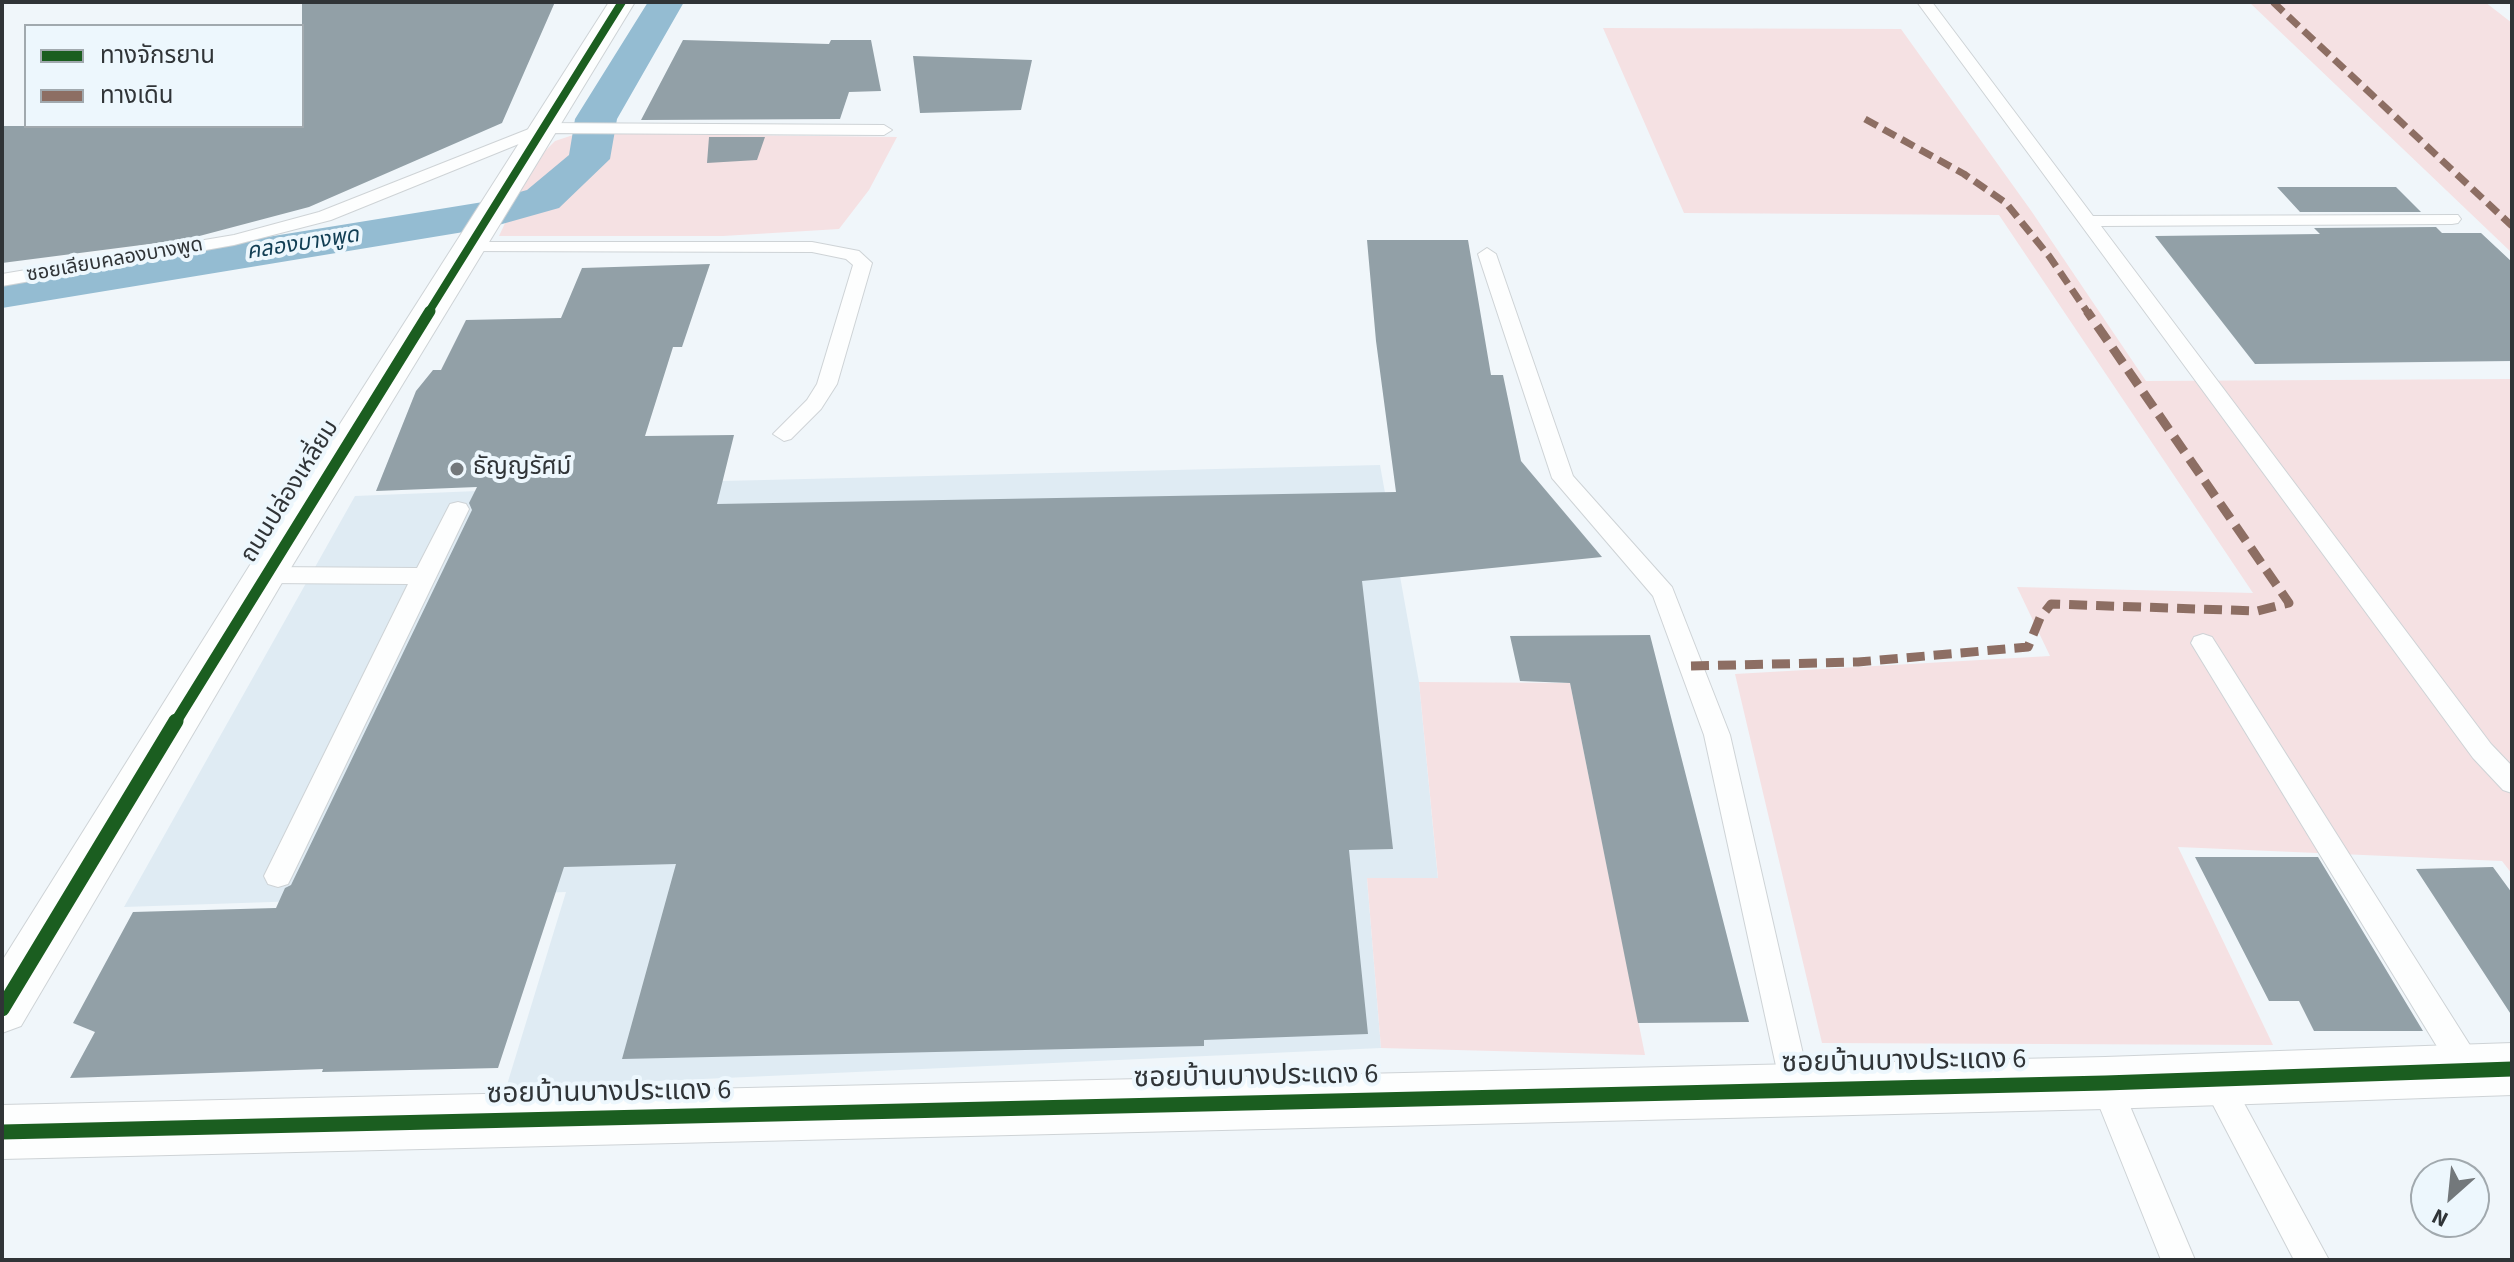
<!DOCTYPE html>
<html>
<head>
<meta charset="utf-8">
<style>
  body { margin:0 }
  #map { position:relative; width:2514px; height:1262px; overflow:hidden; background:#f0f6fa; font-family:"Source Sans 3","Noto Sans Thai",sans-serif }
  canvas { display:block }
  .frame { position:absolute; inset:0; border:4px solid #303437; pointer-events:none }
  .legend { position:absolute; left:24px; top:24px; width:280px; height:104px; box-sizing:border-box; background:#edf7fd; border:2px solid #a1a9ae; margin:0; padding:10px 14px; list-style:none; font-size:24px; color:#303437 }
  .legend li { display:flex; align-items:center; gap:16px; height:40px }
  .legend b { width:40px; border:2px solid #a1a9ae }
  .north { position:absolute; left:2410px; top:1158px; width:80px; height:80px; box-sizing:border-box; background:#edf7fd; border:2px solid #a1a9ae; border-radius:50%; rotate:207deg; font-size:22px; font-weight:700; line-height:32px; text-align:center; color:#303437 }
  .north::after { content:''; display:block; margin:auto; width:28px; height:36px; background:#73787b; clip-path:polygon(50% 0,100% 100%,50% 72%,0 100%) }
</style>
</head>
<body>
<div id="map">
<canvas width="2514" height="1262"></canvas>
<div class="frame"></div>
<ul class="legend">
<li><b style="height:10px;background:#1b5e20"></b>ทางจักรยาน</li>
<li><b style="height:10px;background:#8d6e63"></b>ทางเดิน</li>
</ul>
<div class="north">N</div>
</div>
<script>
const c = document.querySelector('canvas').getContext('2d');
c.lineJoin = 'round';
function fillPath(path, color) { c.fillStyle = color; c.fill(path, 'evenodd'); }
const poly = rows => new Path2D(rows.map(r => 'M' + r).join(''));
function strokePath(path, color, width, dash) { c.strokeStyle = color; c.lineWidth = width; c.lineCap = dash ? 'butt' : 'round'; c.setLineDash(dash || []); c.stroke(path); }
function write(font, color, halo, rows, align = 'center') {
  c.font = font + ' "Source Sans 3","Noto Sans Thai",sans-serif'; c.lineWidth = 8; c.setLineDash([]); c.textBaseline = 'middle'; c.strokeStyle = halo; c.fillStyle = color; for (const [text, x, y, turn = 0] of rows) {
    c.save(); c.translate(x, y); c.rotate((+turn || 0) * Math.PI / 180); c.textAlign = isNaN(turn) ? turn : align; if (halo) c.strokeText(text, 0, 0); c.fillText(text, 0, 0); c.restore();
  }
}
const built = poly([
  [1380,465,1419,682,1438,879,1367,878,1381,1048,506,1088,566,892,124,907,355,496,723,481]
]);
const green = poly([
  [2249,2,2485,2,2512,23,2512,253],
  [1603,28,1901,29,2032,212,2146,381,2512,379,2512,874,2502,861,2178,847,2273,1045,1822,1043,1735,674,2050,656,2017,587,2253,593,1999,215,1684,213],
  [579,133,897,137,869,190,839,229,723,236,499,236,533,163,555,141],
  [1419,682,1570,683,1645,1055,1381,1048,1367,878,1438,878]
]);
const canal = poly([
  [648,2,684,2,617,119,610,159,559,208,488,228,2,308,2,280,483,202,527,190,569,155,575,119,648,2]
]);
const building = poly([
  [302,2,555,2,502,123,309,207,188,239,2,263,2,126,302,126],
  [683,40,829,44,831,40,871,40,881,91,849,92,840,119,641,120],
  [913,56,1032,60,1021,110,920,113],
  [709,137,765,137,757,160,707,163],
  [2277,187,2396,187,2421,212,2300,212],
  [2436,227,2442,233,2481,233,2512,262,2512,361,2255,364,2155,236,2320,234,2314,228],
  [1367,240,1468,240,1491,375,1503,375,1521,461,1602,557,1362,581,1393,849,1349,850,1368,1034,1204,1040,1204,1046,622,1059,676,864,564,867,498,1068,322,1072,323,1069,70,1078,95,1032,73,1023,133,912,276,908,285,888,291,885,472,510,469,503,477,487,376,491,416,391,433,370,441,370,466,320,561,318,582,268,710,264,682,347,673,347,645,436,734,435,717,504,1396,492,1376,341],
  [1650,635,1749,1022,1638,1023,1570,683,1520,681,1510,636],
  [2195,857,2318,857,2423,1031,2314,1031,2299,1001,2269,1001],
  [2493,867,2512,893,2512,1016,2416,869]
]);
const service = poly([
  [1917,2,1932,2,2093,216,2458,215,2461,219,2458,223,2452,224,2101,226,2491,744,2512,766,2512,793,2503,790,2473,758,1917,2],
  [544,123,884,125,892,130,884,135,546,133,331,220,234,245,2,286,2,274,234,235,319,212,544,123],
  [470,242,812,242,859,251,872,263,837,384,821,409,791,439,784,441,773,434,807,400,817,384,853,265,846,259,812,252,464,251,461,247,464,243,470,242],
  [1487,248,1496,254,1573,476,1672,587,1730,735,1811,1089,1807,1099,1796,1103,1785,1099,1781,1089,1704,735,1653,596,1552,478,1478,254,1487,248],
  [458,502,466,504,469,509,292,876,288,884,278,887,268,884,264,876,408,584,265,583,257,581,253,575,257,569,265,567,417,568,450,504,458,502],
  [2203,634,2212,637,2480,1061,2484,1071,2480,1081,2469,1085,2458,1081,2191,643,2194,637,2203,634],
  [2215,1066,2226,1070,2329,1260,2294,1260,2200,1080,2204,1070,2215,1066],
  [2105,1069,2116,1073,2195,1260,2161,1260,2090,1083,2094,1073,2105,1069]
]);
const minor = poly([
  [2512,1043,2512,1095,2105,1109,2,1159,2,1105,2105,1057,2512,1043]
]);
const tertiary = poly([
  [609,2,635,2,283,581,21,1026,2,1033,2,961,250,565,609,2]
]);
const quietFar1 = poly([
  [2273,2,2512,226],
  [1865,119,1964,174,2006,203,2049,256,2088,313]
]);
const quiet = poly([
  [1691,666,1858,662,2028,647,2040,618,2051,604,2257,611,2289,603,2087,311]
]);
const cyclewayFar2 = poly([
  [428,313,622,2]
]);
const cyclewayFar1 = poly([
  [175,723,430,311]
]);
const cycleway = poly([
  [2,1009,176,721],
  [2,1132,2105,1083,2512,1069]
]);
const markers = [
  [457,469,8,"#73787b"]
];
const farStreetnames = [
  ["ซอยเลียบคลองบางพูด",115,261,-10]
];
const farWaternames = [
  ["คลองบางพูด",303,245,-9]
];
const poiNames = [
  ["ธัญญรัศม์",473,469]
];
const streetNames = [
  ["ถนนปล่องเหลี่ยม",291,492,-58]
];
const nearStreetnames = [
  ["ซอยบ้านบางประแดง 6",1904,1063,-1],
  ["ซอยบ้านบางประแดง 6",1256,1078,-1],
  ["ซอยบ้านบางประแดง 6",609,1094,-1]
];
fillPath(built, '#dfebf3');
fillPath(green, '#f5e1e3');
fillPath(canal, '#94bcd2');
fillPath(building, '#92a0a7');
strokePath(service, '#ced3d6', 2);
strokePath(minor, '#ced3d6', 2);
strokePath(tertiary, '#ced3d6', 2);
fillPath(service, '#fdfefe');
fillPath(minor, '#fdfefe');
fillPath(tertiary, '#fdfefe');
strokePath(quietFar1, '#8d6e63', 7, [14, 7]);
strokePath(quiet, '#8d6e63', 9, [18, 9]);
strokePath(cyclewayFar2, '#1b5e20', 8);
strokePath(cyclewayFar1, '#1b5e20', 11);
strokePath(cycleway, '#1b5e20', 15);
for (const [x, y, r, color] of markers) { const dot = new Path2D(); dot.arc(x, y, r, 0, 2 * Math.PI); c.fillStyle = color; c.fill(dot); strokePath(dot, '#edf7fd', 3); }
write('20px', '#303437', '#edf7fd', farStreetnames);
write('italic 22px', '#113e54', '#edf7fd', farWaternames);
write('24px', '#303437', '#edf7fd', poiNames, 'left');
write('24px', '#303437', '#edf7fd', streetNames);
write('28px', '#303437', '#edf7fd', nearStreetnames);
</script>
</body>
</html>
